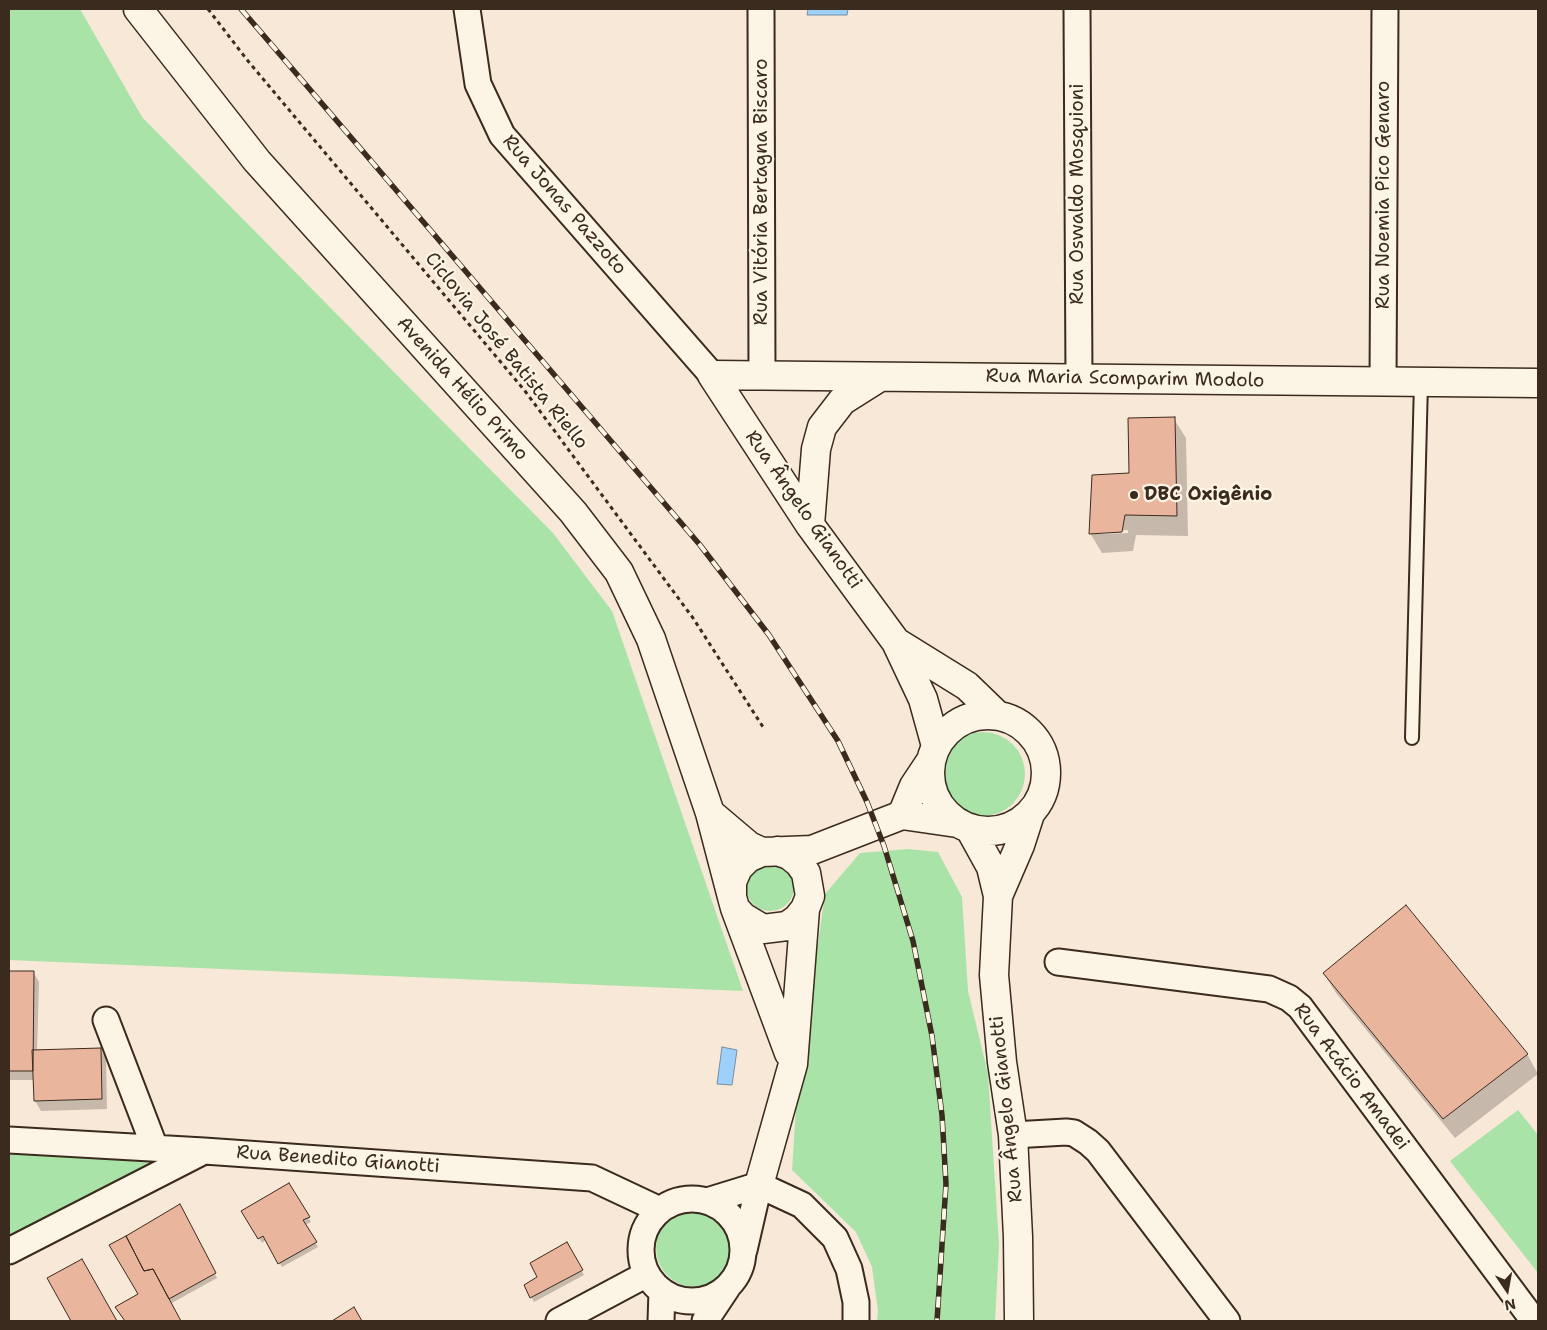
<!DOCTYPE html>
<html>
<head>
<meta charset="utf-8">
<style>
  body { margin:0 }
  #map { position:relative; width:1547px; height:1330px; overflow:hidden; background:#f8e8d7; font-family:"Shantell Sans",sans-serif }
  canvas { display:block }
  .frame { position:absolute; inset:0; border:10px solid #3b2a1e; pointer-events:none }
  .north { position:absolute; left:1482px; top:1265px; width:50px; height:50px; -webkit-text-stroke:4px #fcf5e5; paint-order:stroke; rotate:168deg; font-size:14px; font-weight:700; line-height:20px; text-align:center; color:#3b2a1e }
  .north::after { content:''; display:block; margin:auto; width:18px; height:22px; background:#3b2a1e; clip-path:polygon(50% 0,100% 100%,50% 72%,0 100%) }
</style>
</head>
<body>
<div id="map">
<canvas width="1547" height="1330"></canvas>
<div class="frame"></div>
<div class="north">N</div>
</div>
<script>
const c = document.querySelector('canvas').getContext('2d');
c.lineJoin = 'round';
function fillPath(path, color) { c.fillStyle = color; c.fill(path, 'evenodd'); }
const poly = rows => new Path2D(rows.map(r => 'M' + r).join(''));
function strokePath(path, color, width, dash) { c.strokeStyle = color; c.lineWidth = width; c.lineCap = dash ? 'butt' : 'round'; c.setLineDash(dash || []); c.stroke(path); }
function write(font, color, halo, rows, align = 'center') {
  c.font = font + ' "Shantell Sans",sans-serif'; c.lineWidth = 4.5; c.setLineDash([]); c.textBaseline = 'middle'; c.strokeStyle = halo; c.fillStyle = color; for (const [text, x, y, turn = 0] of rows) {
    c.save(); c.translate(x, y); c.rotate((+turn || 0) * Math.PI / 180); c.textAlign = isNaN(turn) ? turn : align; if (halo) c.strokeText(text, 0, 0); c.fillText(text, 0, 0); c.restore();
  }
}
const green = poly([
  [9,9,80,9,142,117,553,533,612,611,743,991,9,960],
  '941 774a42 42 0 1 1 84 0a42 42 0 1 1-84 0Z',
  [908,849,938,852,962,897,968,991,988,1074,999,1245,995,1321,877,1321,878,1311,872,1267,856,1232,792,1170,797,1092,825,894,860,853],
  '746 887a24 24 0 1 1 48 0a24 24 0 1 1-48 0Z',
  [1518,1110,1538,1135,1538,1273,1450,1161],
  [9,1153,161,1161,9,1239],
  '656 1248a39 39 0 1 1 78 0a39 39 0 1 1-78 0Z'
]);
const water = poly([
  [808,9,848,9,847,15,807,15,808,9],
  [722,1047,737,1050,732,1085,717,1084,722,1047]
]);
const shadow = poly([
  [1174,419,1186,438,1188,536,1136,535,1133,551,1102,553,1090,533,1131,474],
  [1128,530,1128,533,1101,534,1101,532],
  [9,972,33,972,39,982,37,1051,100,1049,106,1059,107,1109,41,1111,35,1101,34,1080,9,1080],
  [1324,974,1527,1054,1538,1074,1455,1138,1336,993],
  [289,1184,311,1222,305,1225,318,1247,282,1267,267,1239,262,1243,243,1211],
  [179,1206,217,1278,170,1304,180,1321,125,1321,119,1312,139,1294],
  [566,1244,584,1275,534,1302,525,1285,538,1277]
]);
const building = poly([
  [1175,417,1177,516,1125,515,1122,532,1089,534,1092,475,1129,473,1128,418,1175,417],
  [1406,905,1528,1054,1443,1119,1323,973,1406,905],
  [9,971,34,971,33,1071,9,1071,9,971],
  [101,1048,102,1099,34,1101,32,1050,101,1048],
  [289,1183,310,1217,303,1220,317,1242,278,1264,263,1236,258,1239,241,1211,289,1183],
  [180,1204,216,1273,169,1299,153,1269,144,1271,126,1236,180,1204],
  [126,1236,144,1271,153,1269,181,1321,125,1321,115,1307,138,1294,109,1245,126,1236],
  [567,1242,583,1270,530,1298,524,1285,537,1277,530,1263,567,1242],
  [82,1259,117,1321,71,1321,47,1278,82,1259],
  [354,1307,362,1321,332,1321,354,1307]
]);
const path = poly([
  [208,9,248,61,525,391,693,618,763,727]
]);
const lane = poly([
  [1412,738,1421,382]
]);
const street = poly([
  [467,9,478,84,502,135,712,375],
  [761,9,762,376],
  [1077,9,1079,379],
  [1383,382,1385,9],
  [1058,962,1269,989,1289,998,1300,1007,1534,1321],
  [106,1020,155,1148],
  [1013,1135,1066,1132,1074,1133,1088,1142,1098,1151,1227,1321],
  [9,1140,204,1151,592,1178,660,1210],
  [759,1185,802,1205,835,1238,849,1269,856,1302,856,1321],
  '641 1250a51 51 0 1 1 102 0a51 51 0 1 1-102 0Z',
  [707,1201,759,1185],
  [744,1250,759,1185],
  [9,1251,204,1151],
  [559,1321,647,1274],
  [661,1321,662,1291],
  [705,1321,727,1288]
]);
const secondary = poly([
  [138,9,257,161,573,512,619,572,651,639,710,813,732,897],
  [712,375,1538,383],
  [712,375,810,525,896,642,923,699,936,746],
  [810,525,816,449,822,427,842,401,880,377],
  [896,642,967,686,997,715],
  '930 773a58 58 0 1 1 116 0a58 58 0 1 1-116 0Z',
  [710,813,749,846,762,852],
  [902,815,914,786,930,762],
  [970,829,991,867,998,896,994,975,1002,1062,1013,1135,1018,1237,1019,1321],
  [777,851,789,855,799,863,806,873,810,896,805,909,797,919,787,926,763,929,743,917,735,908,732,897,732,882,738,868,748,858,762,852,812,850,902,815,957,823],
  [998,896,1020,845,1030,814],
  [735,908,789,1053],
  [759,1185,793,1064,805,909]
]);
const rail = poly([
  [241,9,700,545,769,635,838,741,867,802,884,846,913,941,932,1036,942,1115,946,1184,937,1321]
]);
const markers = [
  [1134,495,5,"#3b2a1e"]
];
const streetNames = [
  ["Rua Vitória Bertagna Biscaro",762,192,-90],
  ["Rua Oswaldo Mosquioni",1078,194,-90],
  ["Rua Noemia Pico Genaro",1384,195,-90],
  ["Rua Jonas Pazzoto",564,205,49],
  ["Ciclovia José Batista Riello",506,351,51],
  ["Rua Maria Scomparim Modolo",1125,379,1],
  ["Avenida Hélio Primo",462,389,48],
  ["Rua Ângelo Gianotti",803,510,55],
  ["Rua Acácio Amadei",1351,1077,53],
  ["Rua Ângelo Gianotti",1007,1109,-96],
  ["Rua Benedito Gianotti",338,1160,4]
];
const poiNames = [
  ["DBC Oxigênio",1144,495]
];
fillPath(green, '#a9e3a8');
fillPath(water, '#9dd1fb');
strokePath(water, '#768ea3', 1);
fillPath(shadow, '#0003');
fillPath(building, '#eab59d');
strokePath(building, '#3b2a1e', 1);
strokePath(lane, '#3b2a1e', 16);
strokePath(street, '#3b2a1e', 29);
strokePath(secondary, '#3b2a1e', 31);
strokePath(path, '#3b2a1e', 3, [4, 4]);
strokePath(lane, '#fcf5e5', 12);
strokePath(street, '#fcf5e5', 25);
strokePath(secondary, '#fcf5e5', 28);
strokePath(rail, '#3b2a1e', 5.5);
strokePath(rail, '#fcf5e5', 4, [11]);
for (const [x, y, r, color] of markers) { const dot = new Path2D(); dot.arc(x, y, r, 0, 2 * Math.PI); c.fillStyle = color; c.fill(dot); strokePath(dot, '#fcf5e5', 2); }
write('19px', '#3b2a1e', '#fcf5e5', streetNames);
write('bold 19px', '#3b2a1e', '#fcf5e5', poiNames, 'left');
</script>
</body>
</html>
